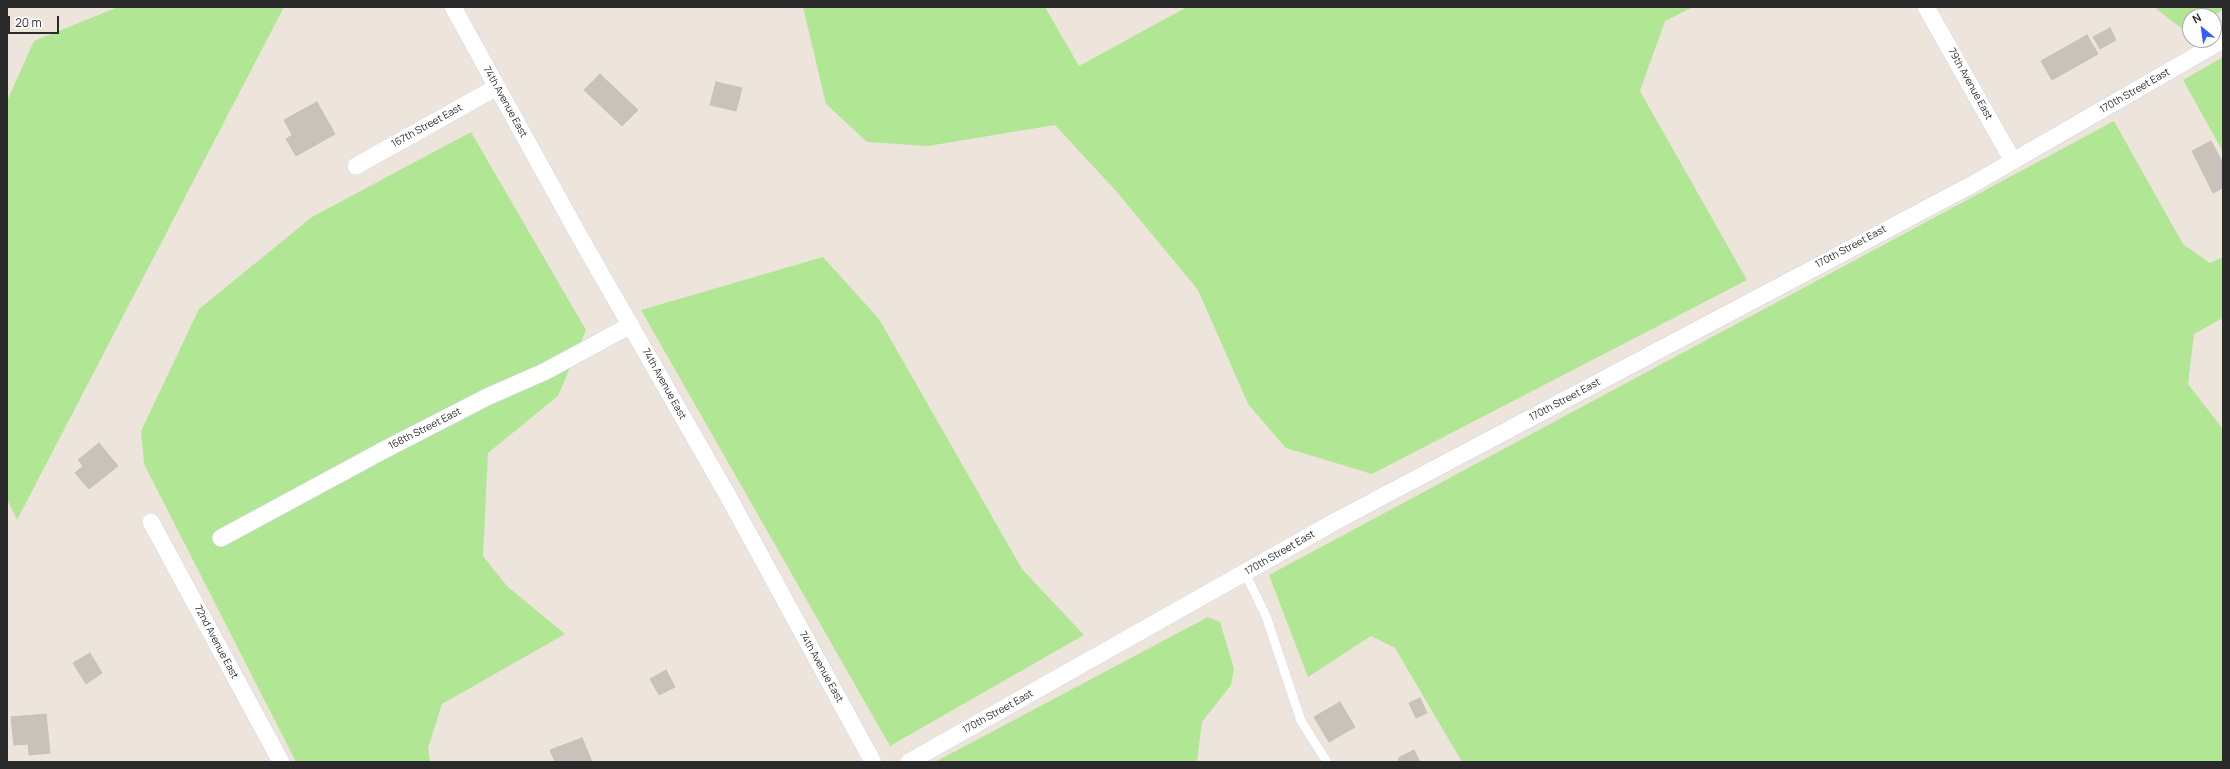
<!DOCTYPE html>
<html>
<head>
<meta charset="utf-8">
<style>
  body { margin:0 }
  #map { position:relative; width:2230px; height:769px; overflow:hidden; background:#ede5db; font-family:Manrope,sans-serif }
  canvas { display:block }
  .frame { position:absolute; inset:0; border:8px solid #2a2a2a; pointer-events:none }
  .north { position:absolute; left:2182px; top:8px; width:40px; height:40px; box-sizing:border-box; background:#fff; border:1px solid #aaa; border-radius:50%; rotate:331deg; font-size:11px; font-weight:700; line-height:16px; text-align:center; color:#2a2a2a }
  .north::after { content:''; display:block; margin:auto; width:14px; height:18px; background:#355eff; clip-path:polygon(50% 0,100% 100%,50% 72%,0 100%) }
  .scale { position:absolute; left:8px; top:16px; width:51px; height:18px; box-sizing:border-box; border:2px solid #2a2a2a; border-top:0; padding-left:5px; font-size:12px; line-height:14px; white-space:nowrap; color:#2a2a2a; -webkit-text-stroke:3px #fff; paint-order:stroke }
</style>
</head>
<body>
<div id="map">
<canvas width="2230" height="769"></canvas>
<div class="frame"></div>
<div class="north">N</div>
<div class="scale">20 m</div>
</div>
<script>
const c = document.querySelector('canvas').getContext('2d');
c.lineJoin = 'round';
function fillPath(path, color) { c.fillStyle = color; c.fill(path, 'evenodd'); }
const poly = rows => new Path2D(rows.map(r => 'M' + r).join(''));
function strokePath(path, color, width, dash) { c.strokeStyle = color; c.lineWidth = width; c.lineCap = dash ? 'butt' : 'round'; c.setLineDash(dash || []); c.stroke(path); }
function write(font, color, halo, rows, align = 'center') {
  c.font = font + ' Manrope,sans-serif'; c.lineWidth = 4; c.setLineDash([]); c.textBaseline = 'middle'; c.strokeStyle = halo; c.fillStyle = color; for (const [text, x, y, turn = 0] of rows) {
    c.save(); c.translate(x, y); c.rotate((+turn || 0) * Math.PI / 180); c.textAlign = isNaN(turn) ? turn : align; if (halo) c.strokeText(text, 0, 0); c.fillText(text, 0, 0); c.restore();
  }
}
const green = poly([
  [118,7,284,7,17,520,7,499,7,101,34,41],
  [803,7,1045,7,1079,66,1187,7,1693,7,1665,21,1640,91,1747,280,1372,474,1286,448,1248,404,1198,290,1116,191,1055,125,928,146,867,142,826,104],
  [2154,7,2223,7,2223,10,2212,16,2190,16,2190,28,2185,31],
  [2223,57,2223,152,2183,80],
  [2114,121,2183,244,2210,263,2223,257,2223,318,2194,334,2188,384,2223,429,2223,762,1462,762,1395,648,1371,636,1308,677,1269,575],
  [471,132,586,330,558,396,488,453,483,556,507,586,565,634,442,704,428,748,430,762,296,762,144,464,141,431,199,309,312,217],
  [823,257,879,319,1022,569,1084,635,890,746,641,310],
  [1208,617,1220,622,1234,669,1231,685,1202,722,1197,762,935,762]
]);
const building = poly([
  [2110,28,2116,40,2100,49,2093,37,2110,28],
  [2087,35,2098,54,2052,80,2041,61,2087,35],
  [600,74,638,110,622,126,584,90,600,74],
  [716,82,742,88,736,111,710,105,716,82],
  [317,102,335,134,296,156,286,139,292,135,284,120,317,102],
  [2211,141,2223,163,2223,188,2213,193,2192,151,2211,141],
  [99,443,118,466,89,489,75,473,83,466,78,460,99,443],
  [90,653,102,673,86,684,73,663,90,653],
  [666,670,675,687,659,695,650,679,666,670],
  [1420,698,1427,713,1416,718,1409,703,1420,698],
  [1340,702,1355,727,1329,742,1314,717,1340,702],
  [46,714,50,753,29,755,28,744,14,745,11,717,46,714],
  [582,738,592,762,555,762,550,750,582,738],
  [1414,750,1420,762,1400,762,1398,758,1414,750]
]);
const lane = poly([
  [1245,573,1266,616,1301,721,1327,762]
]);
const street = poly([
  [453,7,577,232,728,496,873,762],
  [1926,7,2013,161],
  [356,166,497,87],
  [151,522,281,762],
  [221,538,382,451,487,397,546,371,631,325],
  [909,762,1336,521,1973,184,2223,40]
]);
const streetNames = [
  ["79th Avenue East",1970,84,61],
  ["170th Street East",2135,91,-30],
  ["74th Avenue East",505,102,61],
  ["167th Street East",427,126,-29],
  ["170th Street East",1851,247,-28],
  ["74th Avenue East",664,384,61],
  ["170th Street East",1565,400,-28],
  ["168th Street East",425,429,-27],
  ["170th Street East",1280,553,-30],
  ["72nd Avenue East",216,642,62],
  ["74th Avenue East",821,667,61],
  ["170th Street East",998,712,-29]
];
fillPath(green, '#b1e794');
fillPath(building, '#c8c2ba');
strokePath(building, '#c8c1b4', 1);
strokePath(lane, '#d0d4e4', 10);
strokePath(street, '#d0d4e4', 18);
strokePath(lane, '#fff', 9);
strokePath(street, '#fff', 17);
write('10px', '#2a2a2a', '#fff', streetNames);
</script>
</body>
</html>
